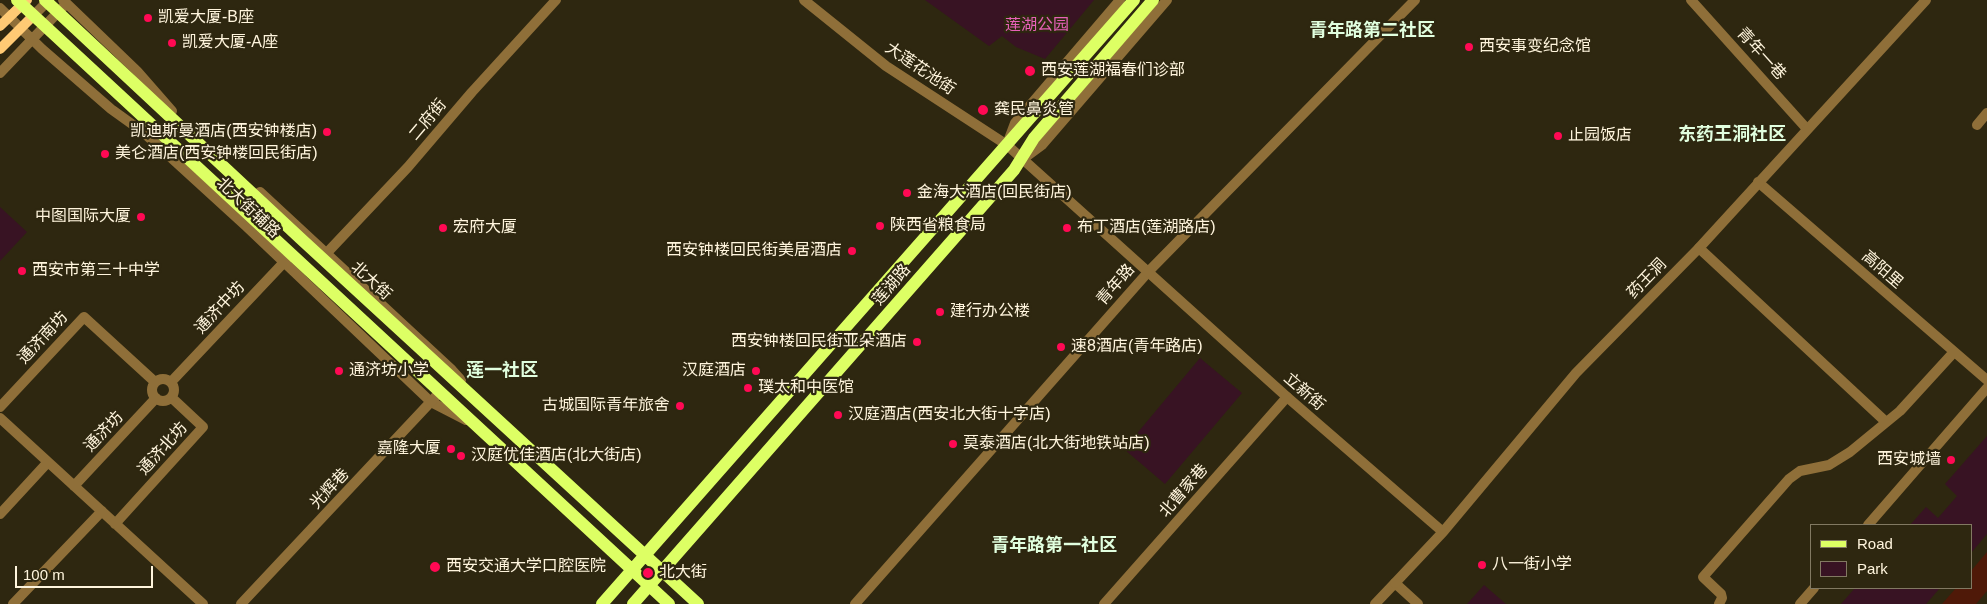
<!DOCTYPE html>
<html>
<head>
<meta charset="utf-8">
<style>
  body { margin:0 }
  #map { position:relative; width:1987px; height:604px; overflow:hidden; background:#2e2710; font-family:Arial,sans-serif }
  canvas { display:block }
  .legend { position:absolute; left:1810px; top:524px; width:162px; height:65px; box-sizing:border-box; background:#2e2710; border:1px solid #827962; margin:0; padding:6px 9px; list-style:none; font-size:15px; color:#fff5dd }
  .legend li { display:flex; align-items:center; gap:10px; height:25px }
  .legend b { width:25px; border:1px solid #827962 }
  .scale { position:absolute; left:15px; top:566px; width:138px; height:22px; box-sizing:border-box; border:2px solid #fff5dd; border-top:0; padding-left:6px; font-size:15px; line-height:18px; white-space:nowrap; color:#fff5dd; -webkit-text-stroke:4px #2e2710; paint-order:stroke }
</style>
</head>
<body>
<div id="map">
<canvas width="1987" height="604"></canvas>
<ul class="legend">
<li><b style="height:6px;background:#ddff64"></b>Road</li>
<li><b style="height:14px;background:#381323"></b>Park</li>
</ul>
<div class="scale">100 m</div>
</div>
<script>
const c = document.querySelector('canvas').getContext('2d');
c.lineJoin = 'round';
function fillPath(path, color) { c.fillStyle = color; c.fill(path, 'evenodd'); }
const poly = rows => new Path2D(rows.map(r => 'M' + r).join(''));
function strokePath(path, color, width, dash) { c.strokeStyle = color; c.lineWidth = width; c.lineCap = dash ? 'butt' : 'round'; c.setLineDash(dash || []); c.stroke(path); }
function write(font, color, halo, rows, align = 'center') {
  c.font = font + ' Arial,"Noto Sans SC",sans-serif'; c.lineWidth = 4.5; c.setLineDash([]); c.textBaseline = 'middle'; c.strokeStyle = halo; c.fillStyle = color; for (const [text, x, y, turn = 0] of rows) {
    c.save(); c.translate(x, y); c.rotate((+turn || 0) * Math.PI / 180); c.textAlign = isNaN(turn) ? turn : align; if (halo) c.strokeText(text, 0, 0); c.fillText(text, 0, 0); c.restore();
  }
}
const green = poly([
  [925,0,1094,0,1045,59,1016,47,1002,36,989,46],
  [0,207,27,232,0,261],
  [1200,358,1242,393,1165,484,1124,449],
  [1987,436,1987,534,1971,553,1971,525,1910,525,1926,507,1938,518,1957,496,1945,484],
  [1484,585,1506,604,1467,604],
  [1855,588,1940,588,1926,604,1841,604]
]);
const water = poly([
  [1987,552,1987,591,1976,604,1942,604,1956,588,1971,588,1971,571]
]);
const minor = poly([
  [63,0,137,71,172,111],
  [1691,0,1807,129],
  [0,8,42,49,111,109,143,132,246,226,431,402,466,420],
  [0,73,63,7],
  [1977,125,1987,113],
  [1009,139,1015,123,1120,0],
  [1023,159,1042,145,1167,0],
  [1758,182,1987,380],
  [260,192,452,370,461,380],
  [1699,248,1886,422],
  [323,257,408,167,472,92,556,0],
  '152 390a11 11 0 1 1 22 0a11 11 0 1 1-22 0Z',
  [171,382,289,257],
  [0,407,84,317,155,382],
  [0,418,203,604],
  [74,486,156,398],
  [0,514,48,462],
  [115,524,203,427,172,398],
  [13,604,102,511],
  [855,604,1149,271],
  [1104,604,1287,397],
  [1375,604,1395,583,1418,604],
  [1719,604,1722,598,1721,594,1703,577,1789,479,1800,471,1829,465,1850,452,1900,411,1954,352]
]);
const tertiary = poly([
  [804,0,886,66,1007,145,1287,397,1443,532],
  [33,16,49,0],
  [1149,271,1415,0],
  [1868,525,1987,388],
  [1395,583,1443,532,1576,373,1699,248,1926,0],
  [241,604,440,392],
  [1800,604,1814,588]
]);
const secondary = poly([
  [0,26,27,0],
  [0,49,33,16]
]);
const primary = poly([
  [17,0,669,604],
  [45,0,300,238,698,604],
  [602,604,1134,0],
  [633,604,1014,170,1034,138,1153,0]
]);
const markers = [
  [148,18,5,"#ff0954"],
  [172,43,5,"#ff0954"],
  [1469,47,5,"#ff0954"],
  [1030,71,6,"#ff0954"],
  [983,110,6,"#ff0954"],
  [327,132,5,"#ff0954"],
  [1558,136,5,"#ff0954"],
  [105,154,5,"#ff0954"],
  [907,193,5,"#ff0954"],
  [141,217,5,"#ff0954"],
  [880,226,5,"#ff0954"],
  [443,228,5,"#ff0954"],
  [1067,228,5,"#ff0954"],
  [852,251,5,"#ff0954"],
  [22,271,5,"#ff0954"],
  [940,312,5,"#ff0954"],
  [917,342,5,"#ff0954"],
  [1061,347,5,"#ff0954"],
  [339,371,5,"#ff0954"],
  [756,371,5,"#ff0954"],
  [748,388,5,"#ff0954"],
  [680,406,5,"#ff0954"],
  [838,415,5,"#ff0954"],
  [953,444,5,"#ff0954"],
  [451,449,5,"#ff0954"],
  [461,456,5,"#ff0954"],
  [1951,460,5,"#ff0954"],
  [1482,565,5,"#ff0954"],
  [435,567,6,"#ff0954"],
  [648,573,6,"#ff0954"]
];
const poiNames = [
  ["凯爱大厦-B座",158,18],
  ["凯爱大厦-A座",182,43],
  ["西安事变纪念馆",1479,47],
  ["西安莲湖福春们诊部",1041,71],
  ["龚民鼻炎管",994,110],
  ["凯迪斯曼酒店(西安钟楼店)",317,132,"right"],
  ["止园饭店",1568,136],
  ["美仑酒店(西安钟楼回民街店)",115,154],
  ["金海大酒店(回民街店)",917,193],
  ["中图国际大厦",131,217,"right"],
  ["陕西省粮食局",890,226],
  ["宏府大厦",453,228],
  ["布丁酒店(莲湖路店)",1077,228],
  ["西安钟楼回民街美居酒店",842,251,"right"],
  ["西安市第三十中学",32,271],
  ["建行办公楼",950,312],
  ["西安钟楼回民街亚朵酒店",907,342,"right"],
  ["速8酒店(青年路店)",1071,347],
  ["通济坊小学",349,371],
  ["汉庭酒店",746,371,"right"],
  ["璞太和中医馆",758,388],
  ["古城国际青年旅舍",670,406,"right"],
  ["汉庭酒店(西安北大街十字店)",848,415],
  ["莫泰酒店(北大街地铁站店)",963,444],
  ["嘉隆大厦",441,449,"right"],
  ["汉庭优佳酒店(北大街店)",471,456],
  ["西安城墙",1941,460,"right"],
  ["八一街小学",1492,565],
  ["西安交通大学口腔医院",446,567],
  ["北大街",659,573]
];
const parkNames = [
  ["莲湖公园",1037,26]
];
const streetNames = [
  ["青年一巷",1761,54,48],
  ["大莲花池街",920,69,34],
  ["二府街",428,120,-50],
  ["北大街辅路",248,208,43],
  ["高阳里",1882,270,41],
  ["药王洞",1647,279,-46],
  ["北大街",371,281,42],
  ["莲湖路",892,285,-49],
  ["青年路",1116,285,-49],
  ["通济中坊",220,308,-47],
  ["通济南坊",43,338,-47],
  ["立新街",1304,392,41],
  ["通济坊",104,432,-47],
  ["通济北坊",163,449,-48],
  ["光辉巷",330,489,-47],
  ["北曹家巷",1184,491,-49]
];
const neighbourhoodNames = [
  ["青年路第二社区",1372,31],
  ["东药王洞社区",1732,135],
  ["莲一社区",502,371],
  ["青年路第一社区",1054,546]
];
fillPath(green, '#381323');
fillPath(water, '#4f1908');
strokePath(minor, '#8f6f39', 10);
strokePath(tertiary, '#8f6f39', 10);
strokePath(secondary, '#ffca74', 10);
strokePath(primary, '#ddff64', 12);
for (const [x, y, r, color] of markers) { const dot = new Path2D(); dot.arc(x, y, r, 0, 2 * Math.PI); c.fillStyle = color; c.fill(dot); strokePath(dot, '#2e2710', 2); }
write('16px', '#fff5dd', '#2e2710', poiNames, 'left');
write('16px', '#e761b9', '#2e2710', parkNames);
write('16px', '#fff5dd', '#2e2710', streetNames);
write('bold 18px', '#e1ffdf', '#2e2710', neighbourhoodNames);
</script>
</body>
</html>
